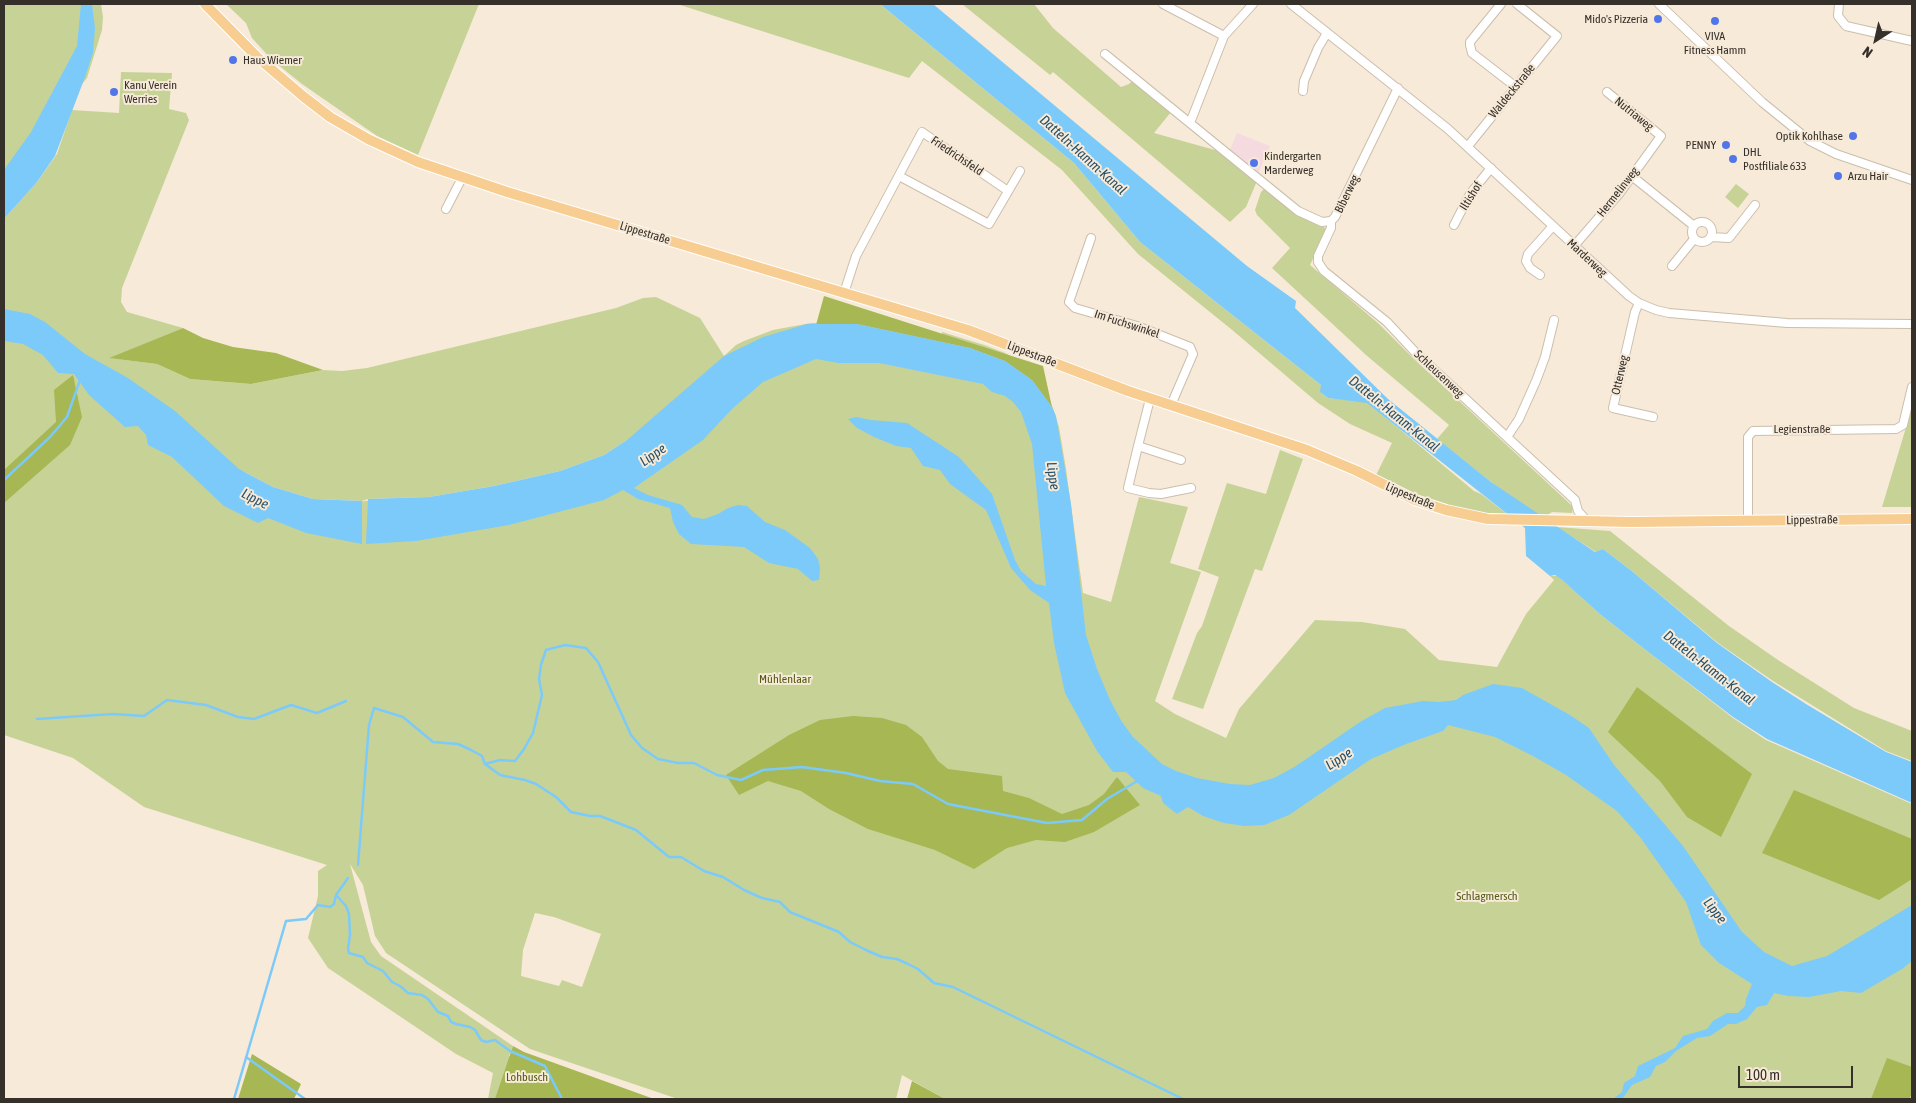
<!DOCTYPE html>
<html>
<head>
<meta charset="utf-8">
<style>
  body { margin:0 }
  #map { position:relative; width:1916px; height:1103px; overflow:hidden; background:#f7ead8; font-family:"Asap Condensed",sans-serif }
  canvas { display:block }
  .frame { position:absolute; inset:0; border:5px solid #36302a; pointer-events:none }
  .north { position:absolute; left:1851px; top:15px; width:50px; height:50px; -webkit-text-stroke:4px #f7ead8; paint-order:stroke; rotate:215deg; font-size:14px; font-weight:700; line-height:20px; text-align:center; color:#36302a }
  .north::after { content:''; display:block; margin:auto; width:18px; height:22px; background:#36302a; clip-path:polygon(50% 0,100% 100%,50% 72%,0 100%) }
  .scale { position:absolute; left:1738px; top:1066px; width:115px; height:22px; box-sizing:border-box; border:2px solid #36302a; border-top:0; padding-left:6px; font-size:15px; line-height:18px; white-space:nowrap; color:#36302a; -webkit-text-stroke:4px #f7ead8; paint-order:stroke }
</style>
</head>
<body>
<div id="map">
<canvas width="1916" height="1103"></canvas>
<div class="frame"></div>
<div class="north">N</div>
<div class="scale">100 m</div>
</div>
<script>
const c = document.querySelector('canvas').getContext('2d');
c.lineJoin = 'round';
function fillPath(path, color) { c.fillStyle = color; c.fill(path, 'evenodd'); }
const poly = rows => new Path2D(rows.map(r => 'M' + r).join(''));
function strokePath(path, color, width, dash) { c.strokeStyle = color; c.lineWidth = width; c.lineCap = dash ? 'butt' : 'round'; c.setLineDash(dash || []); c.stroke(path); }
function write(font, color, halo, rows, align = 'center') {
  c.font = font + ' "Asap Condensed",sans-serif'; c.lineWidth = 4; c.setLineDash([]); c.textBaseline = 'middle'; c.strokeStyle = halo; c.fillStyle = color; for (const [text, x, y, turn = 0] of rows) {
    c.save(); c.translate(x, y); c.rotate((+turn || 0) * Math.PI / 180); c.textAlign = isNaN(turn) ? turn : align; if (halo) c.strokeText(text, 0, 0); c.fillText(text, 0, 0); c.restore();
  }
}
const education = poly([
  [1237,133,1270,146,1258,174,1229,152]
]);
const green = poly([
  [4,4,101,4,103,17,102,30,87,78,78,89,4,215],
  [226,4,479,4,418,155,377,136,302,84,272,60,252,38,246,23],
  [677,4,880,4,1074,163,1140,242,1321,385,1321,393,1328,398,1367,402,1474,491,1481,494,1511,517,1453,511,1374,479,1392,443,1350,424,1318,403,1231,329,1138,254,1062,170,922,61,909,78],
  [962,4,1034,4,1053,28,1121,87,1129,84,1132,81,1171,112,1154,133,1222,152,1257,181,1246,207,1230,222,1053,72,1050,75],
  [121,72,172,73,169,109,186,113,189,120,122,288,121,302,127,312,183,328,110,358,157,364,190,379,251,384,323,370,342,371,367,368,616,308,643,298,656,297,700,318,724,356,736,345,744,341,773,330,811,323,850,322,942,337,942,332,984,345,1005,353,1031,367,1038,377,1053,408,1059,427,1066,469,1083,593,1111,602,1139,497,1188,507,1170,563,1201,572,1155,701,1175,714,1226,738,1239,709,1315,620,1362,622,1405,629,1439,660,1497,667,1526,614,1554,580,1550,576,1558,576,1601,615,1647,651,1733,718,1766,740,1912,804,1912,1099,945,1099,902,1075,896,1099,678,1099,530,1049,386,953,375,936,363,885,350,864,371,942,381,956,513,1046,509,1056,637,1099,488,1099,493,1073,456,1054,328,968,308,938,318,896,318,871,327,865,144,807,73,758,4,735,4,219,37,182,57,154,72,110,119,113],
  [627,440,620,451,531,483,403,502,383,499,348,503,302,500,261,484,243,471,273,487,313,499,362,501,368,499,429,497,494,486,560,471,604,455],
  [535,913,554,917,601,934,582,987,562,980,559,986,521,976,523,950],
  [1736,184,1749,194,1738,208,1725,197],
  [1265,188,1297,213,1327,229,1310,265,1379,324,1413,358,1568,502,1573,507,1572,513,1552,512,1543,518,1531,511,1491,482,1437,439,1449,425,1366,355,1272,268,1290,248,1257,215,1255,210,1261,192],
  [1911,411,1912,411,1912,507,1882,507],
  [1280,450,1303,459,1262,571,1255,569,1203,709,1172,699,1197,633,1202,626,1219,577,1198,569,1227,483,1266,494],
  [1557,527,1610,531,1729,626,1778,660,1854,708,1912,731,1912,761,1886,751,1773,681,1718,643,1633,572,1603,549,1596,552]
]);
const forest = poly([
  [824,296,1043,366,1052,407,1032,380,1005,361,970,348,857,324,816,325],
  [183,328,203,338,233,347,276,353,323,370,251,384,190,379,157,364,109,358],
  [73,375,82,417,70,445,4,503,4,470,56,422,54,390],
  [1637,687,1752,774,1721,837,1687,817,1660,781,1608,732],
  [853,716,882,718,906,725,922,737,938,761,948,769,1002,776,1003,791,1029,798,1062,814,1089,805,1104,794,1117,777,1140,805,1094,832,1065,842,1036,840,1007,848,974,869,935,850,868,829,829,809,801,791,768,781,739,795,726,775,789,735,820,720],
  [1794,790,1912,839,1912,879,1879,900,1762,853],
  [513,1046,524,1052,654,1099,495,1099],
  [252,1054,301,1084,294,1099,238,1099],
  [1887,1058,1912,1067,1912,1094,1909,1099,1871,1099],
  [912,1081,945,1099,907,1099]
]);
const water = poly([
  [81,4,92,4,95,28,93,53,85,77,55,156,37,182,4,219,4,170,31,132,77,46],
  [880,4,933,4,1247,266,1296,301,1295,308,1388,399,1491,482,1595,552,1603,549,1633,572,1717,643,1772,682,1806,704,1886,752,1912,762,1912,803,1767,739,1733,717,1647,651,1601,615,1561,579,1555,575,1550,576,1526,556,1525,528,1367,403,1328,398,1320,392,1321,385,1140,242,1074,163],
  [4,309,30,314,45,322,85,354,128,378,175,411,239,469,273,487,313,499,362,501,362,544,306,533,268,518,258,523,224,506,172,457,148,445,146,435,138,426,125,427,89,395,74,374,58,373,43,355,23,344,4,341],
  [807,324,857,324,970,348,1005,361,1032,380,1052,407,1056,416,1071,504,1086,635,1097,669,1110,700,1122,722,1133,737,1162,764,1176,771,1197,778,1230,784,1250,785,1274,778,1296,766,1360,722,1385,708,1423,701,1439,702,1456,700,1463,695,1493,684,1522,688,1570,715,1589,728,1614,765,1683,846,1742,932,1764,952,1792,966,1827,956,1912,905,1912,961,1902,969,1861,993,1841,991,1809,997,1788,996,1774,993,1767,1005,1757,1007,1747,1019,1736,1024,1728,1024,1710,1036,1697,1038,1676,1051,1665,1062,1656,1066,1650,1077,1632,1085,1622,1099,1613,1099,1622,1092,1624,1083,1635,1076,1638,1066,1675,1048,1683,1036,1707,1029,1713,1021,1727,1013,1738,1013,1745,1006,1746,999,1752,984,1719,963,1701,945,1686,902,1640,837,1617,811,1566,775,1533,756,1495,737,1448,725,1443,731,1406,744,1371,759,1289,815,1264,825,1245,826,1224,823,1203,816,1188,807,1177,814,1163,803,1161,796,1143,788,1126,772,1113,772,1097,751,1065,693,1054,643,1049,603,1030,590,1011,568,986,510,950,484,940,470,923,466,911,448,896,446,874,437,857,428,848,419,856,417,871,420,907,423,959,457,992,494,1015,560,1021,571,1036,584,1046,586,1032,444,1021,412,1013,402,1005,396,992,392,983,384,879,363,838,363,816,359,763,382,732,409,703,440,634,488,648,495,682,505,692,517,704,519,718,514,728,508,738,505,747,506,765,522,785,530,810,548,818,559,820,568,819,580,812,581,798,569,769,563,744,547,691,544,679,534,673,522,670,508,638,499,623,490,604,500,509,525,416,541,366,544,368,499,429,497,494,486,560,471,604,455,627,440,724,356,763,337]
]);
const stream = poly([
  [4,480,50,437,67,417,80,380],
  [37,719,113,714,144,716,167,700,206,705,238,717,254,719,291,705,317,713,346,701],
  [485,764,500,760,515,761,524,749,533,733,542,695,539,679,541,665,546,650,565,645,586,648,598,662,631,735,642,748,658,759,678,763,694,763,717,775,741,780,763,770,802,767,846,773,880,781,913,784,948,804,1047,823,1082,820,1107,799,1139,780],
  [358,865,369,725,374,708,403,717,433,742,458,744,471,750,482,756,485,764,500,775,525,780,536,784,556,797,571,812,590,816,600,816,636,830,669,857,681,857,704,871,723,877,744,890,762,898,780,902,790,912,839,932,850,942,866,950,882,957,897,959,908,964,918,969,934,983,953,987,1183,1099],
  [348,878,336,895,346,906,349,914,350,935,348,949,349,953,363,957,367,963,383,971,392,982,400,986,408,993,422,995,428,999,438,1012,448,1016,451,1022,456,1024,470,1027,475,1030,481,1040,486,1042,495,1040,510,1051,545,1066,562,1099],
  [246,1057,305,1099],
  [234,1099,286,921,306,919,318,905,330,907,334,904,336,895]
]);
const minor = poly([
  [1163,4,1224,36],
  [1291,4,1448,129,1629,296,1639,303,1656,310,1669,313,1787,323,1912,324],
  [1501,4,1470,42,1470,45,1472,53,1516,87],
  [1659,4,1762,102,1810,141,1836,154,1912,180],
  [1839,4,1838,16,1846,26,1912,41],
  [1105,54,1298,211,1322,222,1331,221,1335,217,1398,88],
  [1303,91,1304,81,1318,48,1327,33],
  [1190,123,1224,36,1253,4],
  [1468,146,1557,36,1517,4],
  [899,176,989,224,1020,171],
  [1633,177,1694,226],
  [446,209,462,178],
  [1331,221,1331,228,1318,256,1318,262,1324,271,1387,322,1416,353,1575,500,1578,511,1586,520],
  '1692 232a10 10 0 1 1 20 0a10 10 0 1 1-20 0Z',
  [1454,225,1470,194,1491,168],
  [1711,237,1729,238,1755,205],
  [1091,238,1069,302,1075,308,1137,326,1190,347,1193,354,1171,405],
  [1574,246,1619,194,1661,136,1607,92],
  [1672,266,1694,239],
  [1540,275,1530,268,1526,261,1528,254,1553,226],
  [844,293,856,256,922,132,1008,191],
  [1639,303,1635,312,1613,408,1653,417],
  [1150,399,1138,446,1181,460],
  [1507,437,1519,419,1536,381,1545,357,1554,320],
  [1138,446,1128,488,1149,493,1161,494,1191,488],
  [1748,520,1748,437,1753,431,1896,429,1903,425,1912,387]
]);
const major = poly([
  [205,4,257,57,304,97,330,117,368,139,418,162,507,192,968,330,1128,391,1307,450,1357,471,1415,500,1446,510,1488,519,1631,522,1912,519]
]);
const markers = [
  [1658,19,5,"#5275e9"],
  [1715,21,5,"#5275e9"],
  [233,60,5,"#5275e9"],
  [114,92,5,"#5275e9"],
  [1853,136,5,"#5275e9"],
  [1726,145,5,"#5275e9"],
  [1733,159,5,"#5275e9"],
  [1254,163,5,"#5275e9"],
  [1838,176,5,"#5275e9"]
];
const poiNames = [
  ["Mido's Pizzeria",1648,19,"right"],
  ["VIVA",1715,36,"center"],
  ["Fitness Hamm",1715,50,"center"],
  ["Haus Wiemer",243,60],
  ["Kanu Verein",124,85],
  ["Werries",124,99],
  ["Optik Kohlhase",1843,136,"right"],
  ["PENNY",1716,145,"right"],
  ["DHL",1743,152],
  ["Postfiliale 633",1743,166],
  ["Kindergarten",1264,156],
  ["Marderweg",1264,170],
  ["Arzu Hair",1848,176]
];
const streetNames = [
  ["Waldeckstraße",1512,91,-51],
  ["Nutriaweg",1634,114,39],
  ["Friedrichsfeld",957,156,34],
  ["Hermelinweg",1618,192,-52],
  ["Biberweg",1347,194,-64],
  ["Iltishof",1471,196,-58],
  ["Lippestraße",645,233,17],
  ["Marderweg",1587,258,43],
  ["Im Fuchswinkel",1127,324,18],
  ["Lippestraße",1032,354,21],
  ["Schleusenweg",1439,374,43],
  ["Otterweg",1620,375,-77],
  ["Legienstraße",1802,429],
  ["Lippestraße",1410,496,23],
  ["Lippestraße",1812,520,-1]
];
const parkNames = [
  ["Mühlenlaar",785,679],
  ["Schlagmersch",1487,896],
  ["Lohbusch",527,1077]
];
const waterNames = [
  ["Datteln-Hamm-Kanal",1083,155,42],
  ["Datteln-Hamm-Kanal",1394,414,39],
  ["Lippe",653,455,-35],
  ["Lippe",1053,476,82],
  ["Lippe",255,499,27],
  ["Datteln-Hamm-Kanal",1709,668,38],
  ["Lippe",1339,759,-33],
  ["Lippe",1715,911,52]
];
fillPath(education, '#f5dadf');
fillPath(green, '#c7d396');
fillPath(forest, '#a6b753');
fillPath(water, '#7ccaf9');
strokePath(stream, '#7ccaf9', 2.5);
strokePath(minor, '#cbbead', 10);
strokePath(major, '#fff', 12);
strokePath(minor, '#fff', 8);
strokePath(major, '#f8cd92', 10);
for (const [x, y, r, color] of markers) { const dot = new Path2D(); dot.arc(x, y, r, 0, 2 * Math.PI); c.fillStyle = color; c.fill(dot); strokePath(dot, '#f7ead8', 2); }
write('12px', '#36302a', '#f7ead8', poiNames, 'left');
write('12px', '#36302a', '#f7ead8', streetNames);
write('12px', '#515b12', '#f7ead8', parkNames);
write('italic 14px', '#254f68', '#f7ead8', waterNames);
</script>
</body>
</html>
